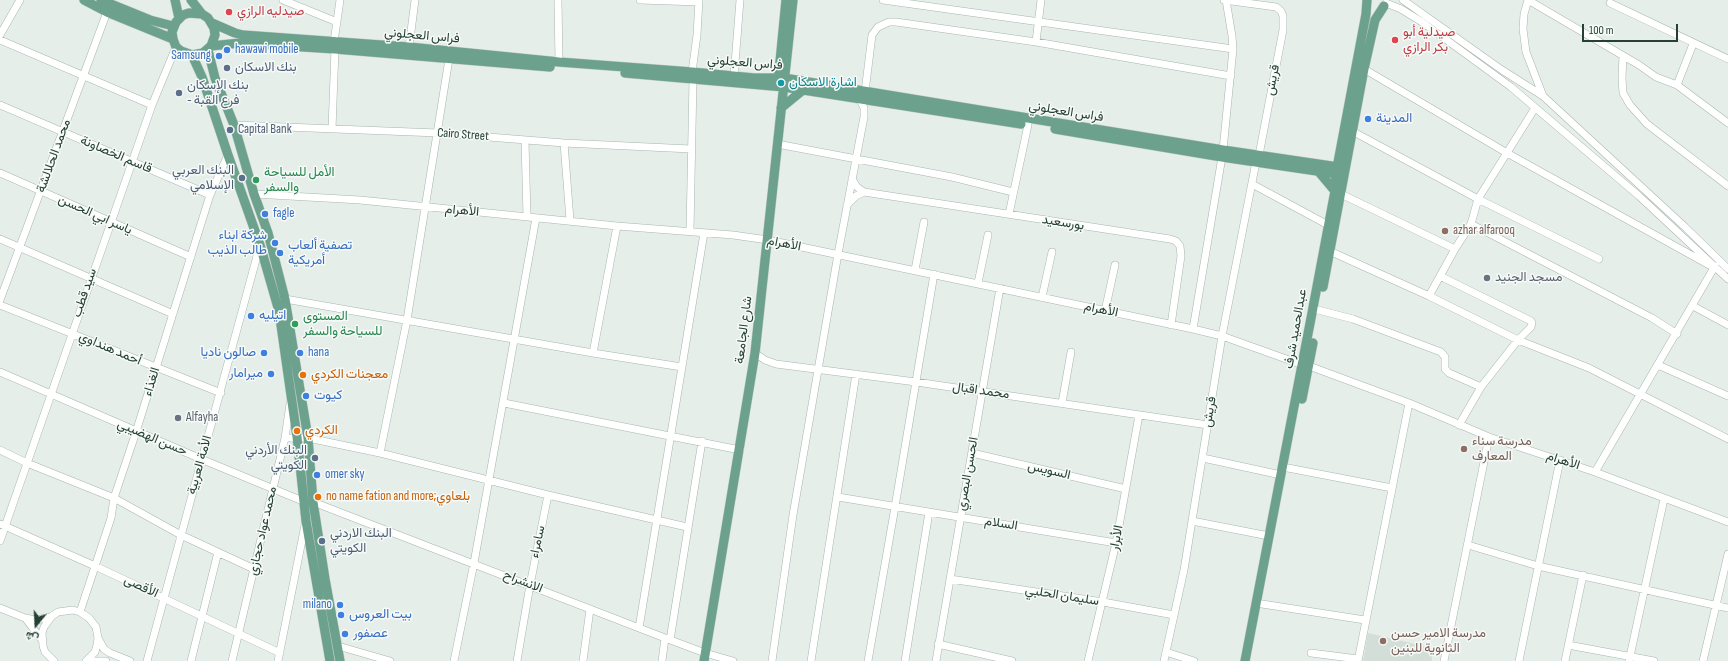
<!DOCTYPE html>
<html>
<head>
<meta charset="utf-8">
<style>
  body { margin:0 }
  #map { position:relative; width:1728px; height:661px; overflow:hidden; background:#e6eee9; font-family:"Sofia Sans Condensed",Vazirmatn,sans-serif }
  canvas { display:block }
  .north { position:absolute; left:16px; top:605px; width:40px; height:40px; -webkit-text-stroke:3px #f6faf8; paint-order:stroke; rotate:198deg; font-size:11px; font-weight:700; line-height:16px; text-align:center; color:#254035 }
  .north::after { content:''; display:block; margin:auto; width:14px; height:18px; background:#254035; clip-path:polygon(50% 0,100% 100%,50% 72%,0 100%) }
  .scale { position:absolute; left:1582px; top:24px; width:96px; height:18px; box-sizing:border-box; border:2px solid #254035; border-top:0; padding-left:5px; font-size:12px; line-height:14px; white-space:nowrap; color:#254035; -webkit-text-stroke:3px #f6faf8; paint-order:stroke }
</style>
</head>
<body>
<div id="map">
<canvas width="1728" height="661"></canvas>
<div class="north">ش</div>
<div class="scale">100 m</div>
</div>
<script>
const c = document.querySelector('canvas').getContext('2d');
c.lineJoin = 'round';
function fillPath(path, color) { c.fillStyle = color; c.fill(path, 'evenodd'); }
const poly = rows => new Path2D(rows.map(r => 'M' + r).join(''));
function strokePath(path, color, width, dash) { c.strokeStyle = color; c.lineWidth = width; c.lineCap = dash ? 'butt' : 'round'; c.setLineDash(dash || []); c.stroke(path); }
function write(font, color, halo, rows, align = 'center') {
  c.font = font + ' "Sofia Sans Condensed",Vazirmatn,sans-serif'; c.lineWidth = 3; c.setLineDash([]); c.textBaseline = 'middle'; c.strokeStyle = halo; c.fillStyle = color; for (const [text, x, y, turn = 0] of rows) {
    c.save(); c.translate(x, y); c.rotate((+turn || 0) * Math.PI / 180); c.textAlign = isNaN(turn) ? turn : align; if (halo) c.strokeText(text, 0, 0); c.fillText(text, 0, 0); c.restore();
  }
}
const built = poly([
  [1368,633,1432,648,1432,661,1363,661]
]);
const minor = poly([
  [283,0,337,22],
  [558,0,559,62],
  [640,0,699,2],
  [883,0,1233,49],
  [1224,0,1276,7,1281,11,1283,16,1283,30,1259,155],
  [1403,0,1502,70,1543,96,1685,227,1728,269],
  [1528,0,1639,65,1656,77,1677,85,1728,123],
  [1528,0,1524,14,1523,29,1526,52,1543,96],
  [1386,3,1401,9,1422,22,1511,87,1639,196,1728,279],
  [1610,3,1728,59],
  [0,35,20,0],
  [0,40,152,105],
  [334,42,340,0],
  [1036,42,1041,0],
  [409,47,415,0],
  [1623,56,1622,78,1623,93,1630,105,1647,124,1728,186],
  [1364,69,1507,153,1711,266],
  [692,72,697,35,699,0],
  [734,76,740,0],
  [1677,85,1693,44],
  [865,92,872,35,878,27,889,22,896,22,1036,42,1231,76],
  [0,105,210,195],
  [234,125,438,133,564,143,691,149],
  [332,129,335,49],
  [1352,131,1478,199,1599,259],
  [525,140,527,217],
  [564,143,570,220],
  [777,144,952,177,1013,192],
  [1223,150,1233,49,1232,36,1226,0],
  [0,173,191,257],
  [852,179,857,187,864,192,1170,239,1176,241,1180,246,1181,256,1171,325],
  [1252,184,1328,225],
  [254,194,360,200,617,226,733,235,768,240,1193,329,1222,336,1303,365],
  [1341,194,1455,249],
  [847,205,856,196,864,192],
  [1009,214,1028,125],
  [1471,224,1652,318,1677,334],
  [690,231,693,79],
  [0,239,173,314],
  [1325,249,1429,296,1518,340,1589,368,1728,439],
  [915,270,924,222],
  [1440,276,1531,321,1532,323,1531,327,1518,340,1481,387,1459,425],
  [978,283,988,235],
  [1429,296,1455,249,1471,224,1478,199,1535,108],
  [1042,297,1052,252],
  [285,299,593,353,682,367],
  [0,300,107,12],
  [0,305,221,393],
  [1693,306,1728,325],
  [1318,310,1353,319,1441,352,1445,357,1445,369,1449,373,1481,387],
  [1105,311,1115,265],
  [1193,329,1222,157],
  [593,353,617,226],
  [755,353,765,360,776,364,916,382,1208,425],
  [1658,365,1728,396],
  [1309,366,1409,403,1489,437,1595,472,1728,522],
  [0,372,201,459,305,502],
  [504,403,740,450],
  [1062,403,1071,352],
  [285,438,308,438,380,453,548,495,687,527],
  [0,450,27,463,114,498,181,535,254,569],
  [380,453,407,320,449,59],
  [972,453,1126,489],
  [1203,458,1281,475],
  [1288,468,1392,488],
  [1595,472,1715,266],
  [838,497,1116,543],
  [313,502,665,638,705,653,733,661],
  [1192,521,1269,536],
  [0,524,95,566,280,653],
  [0,541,152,105,176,47],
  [1468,545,1538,566,1728,608],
  [950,579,1103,602,1174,615],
  [1262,604,1365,620],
  [0,608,25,618,36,620,51,617],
  [80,612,111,518,114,498,136,432,210,195,228,155],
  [26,619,42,640],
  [639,628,704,233],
  [98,638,104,649,110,653,130,661],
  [670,640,702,441],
  [938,644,1012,661],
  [1568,645,1654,661],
  [338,646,390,661],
  [1166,652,1194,661],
  [1311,653,1358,659],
  [54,661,45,652,43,646,42,633,44,627,52,616,58,612,73,610,80,612,89,618,96,627,98,638,97,645,95,652,86,661],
  [91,661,106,661],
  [147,661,260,245],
  [191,661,218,552],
  [232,661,285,438,290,404],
  [278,661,305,525],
  [454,661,474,563,536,218],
  [517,661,530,585,548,495],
  [583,661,590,609],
  [662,661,665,638],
  [772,661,793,515,838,254,864,117,864,108,860,100],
  [811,661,856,374],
  [868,661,895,507,934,274],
  [905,661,929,512],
  [936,661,1000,288],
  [1088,661,1116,543,1139,415],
  [1164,661,1184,570,1222,336,1256,162],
  [1358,661,1409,403],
  [1444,661,1489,437],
  [1519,661,1560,460],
  [1565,661,1583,575],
  [1629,661,1664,499],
  [1703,661,1728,554]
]);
const major = poly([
  [84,0,107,12,173,39,176,47,181,51,192,55,203,53,211,46,215,35,214,28,208,18,202,14,189,13,183,15,176,22,172,32,173,39],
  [101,0,150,20,173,26],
  [175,0,179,18],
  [191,0,202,14],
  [212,23,235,33,243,35,409,47,559,62,692,72,754,78,784,78,1223,150,1345,168],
  [211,46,240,43,335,49,550,67],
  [208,50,215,78,234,125,254,194,268,233,285,299,308,438,313,502,325,579,340,661],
  [192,55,202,77,228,155,260,245,279,311,297,437,306,521,330,661],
  [625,73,784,87,1021,124],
  [778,82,786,0],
  [781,108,803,90],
  [1055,129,1222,157,1344,175],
  [1319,172,1335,191],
  [1323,287,1364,69,1375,20,1384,6],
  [1302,399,1313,343],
  [704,661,755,353,793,0],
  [1245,661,1312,313,1335,191,1336,173,1366,14,1367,0]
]);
const markers = [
  [229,12,4,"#e0444e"],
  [1395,40,4,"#e0444e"],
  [227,50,4,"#3f7fe0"],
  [219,56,4,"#3f7fe0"],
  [227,68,4,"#5c6f8a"],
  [781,83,4,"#0f9aa8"],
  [179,93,4,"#5c6f8a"],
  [1368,119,4,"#3f7fe0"],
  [230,130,4,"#5c6f8a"],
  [242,178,4,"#5c6f8a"],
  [256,180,4,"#2e9e5b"],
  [265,214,4,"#3f7fe0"],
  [1445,231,4,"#8d6e63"],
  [275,243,4,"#3f7fe0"],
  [280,253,4,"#3f7fe0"],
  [1487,278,4,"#6b7280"],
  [251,316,4,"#3f7fe0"],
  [295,324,4,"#2e9e5b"],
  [264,353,4,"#3f7fe0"],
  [300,353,4,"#3f7fe0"],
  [271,374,4,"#3f7fe0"],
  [303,375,4,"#e8710a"],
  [306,396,4,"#3f7fe0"],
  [178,418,4,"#6b7280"],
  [297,431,4,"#e8710a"],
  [1464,449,4,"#8d6e63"],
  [315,458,4,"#5c6f8a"],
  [317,475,4,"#3f7fe0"],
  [318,497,4,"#e8710a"],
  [322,541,4,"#5c6f8a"],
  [340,605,4,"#3f7fe0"],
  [341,615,4,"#3f7fe0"],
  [345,634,4,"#3f7fe0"],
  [1383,641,4,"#8d6e63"]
];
const healthNames = [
  ["صيدليه الرازي",237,12],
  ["صيدلية أبو",1403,33],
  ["بكر الرازي",1403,48]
];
const streetNames = [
  ["فراس العجلوني",422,36,5],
  ["فراس العجلوني",745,63,4],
  ["قريش",1273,80,-79],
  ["فراس العجلوني",1066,112,9],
  ["Cairo Street",463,135,4],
  ["قاسم الخصاونة",116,155,23],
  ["محمد الحلالشة",54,156,-70],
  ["الأهرام",462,211,5],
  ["ياسر ابي الحسن",95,215,24],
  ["بورسعيد",1063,223,9],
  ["الأهرام",784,244,11],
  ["سيد قطب",85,293,-71],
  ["الأهرام",1101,310,12],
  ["عبدالحميد شرف",1296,329,-80],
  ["شارع الجامعة",744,330,-83],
  ["أحمد هنداوي",110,349,23],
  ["الغذاء",152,382,-73],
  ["محمد اقبال",981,391,8],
  ["قريش",1210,412,-81],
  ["حسن الهضيبي",152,438,23],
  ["الأهرام",1563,461,18],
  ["الأمة العربية",200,465,-74],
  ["السويس",1049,471,13],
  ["الحسن البصري",968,474,-80],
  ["السلام",1001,524,9],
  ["محمد عواد حجازي",263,531,-77],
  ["الأبرار",1117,538,-79],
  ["سامراء",538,542,-78],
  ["الانشراح",523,582,22],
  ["الأقصى",141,587,25],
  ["سليمان الحلبي",1062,596,9]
];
const shopNames = [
  ["hawawi mobile",235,50],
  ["Samsung",211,56,"right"],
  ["المدينة",1376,119],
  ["fagle",273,214],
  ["شركة ابناء",267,236,"right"],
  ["طالب الذيب",267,251,"right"],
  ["تصفية ألعاب",288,246],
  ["أمريكية",288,261],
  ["اتيليه",259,316],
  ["صالون ناديا",256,353,"right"],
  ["hana",308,353],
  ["ميرامار",263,374,"right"],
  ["كيوت",314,396],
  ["omer sky",325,475],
  ["milano",332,605,"right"],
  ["بيت العروس",349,615],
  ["عصفور",353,634]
];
const serviceNames = [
  ["بنك الاسكان",235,68],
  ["بنك الإسكان",187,86],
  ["- فرع القبة",187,101],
  ["Capital Bank",238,130],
  ["البنك العربي",234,171,"right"],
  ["الإسلامي",234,186,"right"],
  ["البنك الأردني",307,451,"right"],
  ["الكويتي",307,466,"right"],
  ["البنك الاردني",330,534],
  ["الكويتي",330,549]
];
const cultureNames = [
  ["اشارة الاسكان",789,83]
];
const leisureNames = [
  ["الأمل للسياحة",264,173],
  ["والسفر",264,188],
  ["المستوى",303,317],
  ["للسياحة والسفر",303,332]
];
const educationNames = [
  ["azhar alfarooq",1453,231],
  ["مدرسة سناء",1472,442],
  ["المعارف",1472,457],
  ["مدرسة الامير حسن",1391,634],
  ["الثانوية للبنين",1391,649]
];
const worshipNames = [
  ["مسجد الجنيد",1495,278],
  ["Alfayha",186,418]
];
const foodNames = [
  ["معجنات الكردي",311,375],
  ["الكردي",305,431],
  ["no name fation and more;بلعاوي",326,497]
];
fillPath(built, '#d4ded8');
strokePath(minor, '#a8b6af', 8);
strokePath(major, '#c2cac6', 10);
strokePath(minor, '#fff', 7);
strokePath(major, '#6ca28d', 9);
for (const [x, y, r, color] of markers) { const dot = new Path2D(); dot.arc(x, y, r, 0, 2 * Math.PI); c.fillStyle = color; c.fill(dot); strokePath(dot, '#f6faf8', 1.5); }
write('13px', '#be3a42', '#f6faf8', healthNames, 'left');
write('13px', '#254035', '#f6faf8', streetNames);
write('13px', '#366cbe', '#f6faf8', shopNames, 'left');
write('13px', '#4e5e75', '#f6faf8', serviceNames, 'left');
write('13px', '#0d838f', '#f6faf8', cultureNames, 'left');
write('13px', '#27864d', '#f6faf8', leisureNames, 'left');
write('13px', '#785e54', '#f6faf8', educationNames, 'left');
write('13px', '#5b616d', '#f6faf8', worshipNames, 'left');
write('13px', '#c56008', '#f6faf8', foodNames, 'left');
</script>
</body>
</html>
